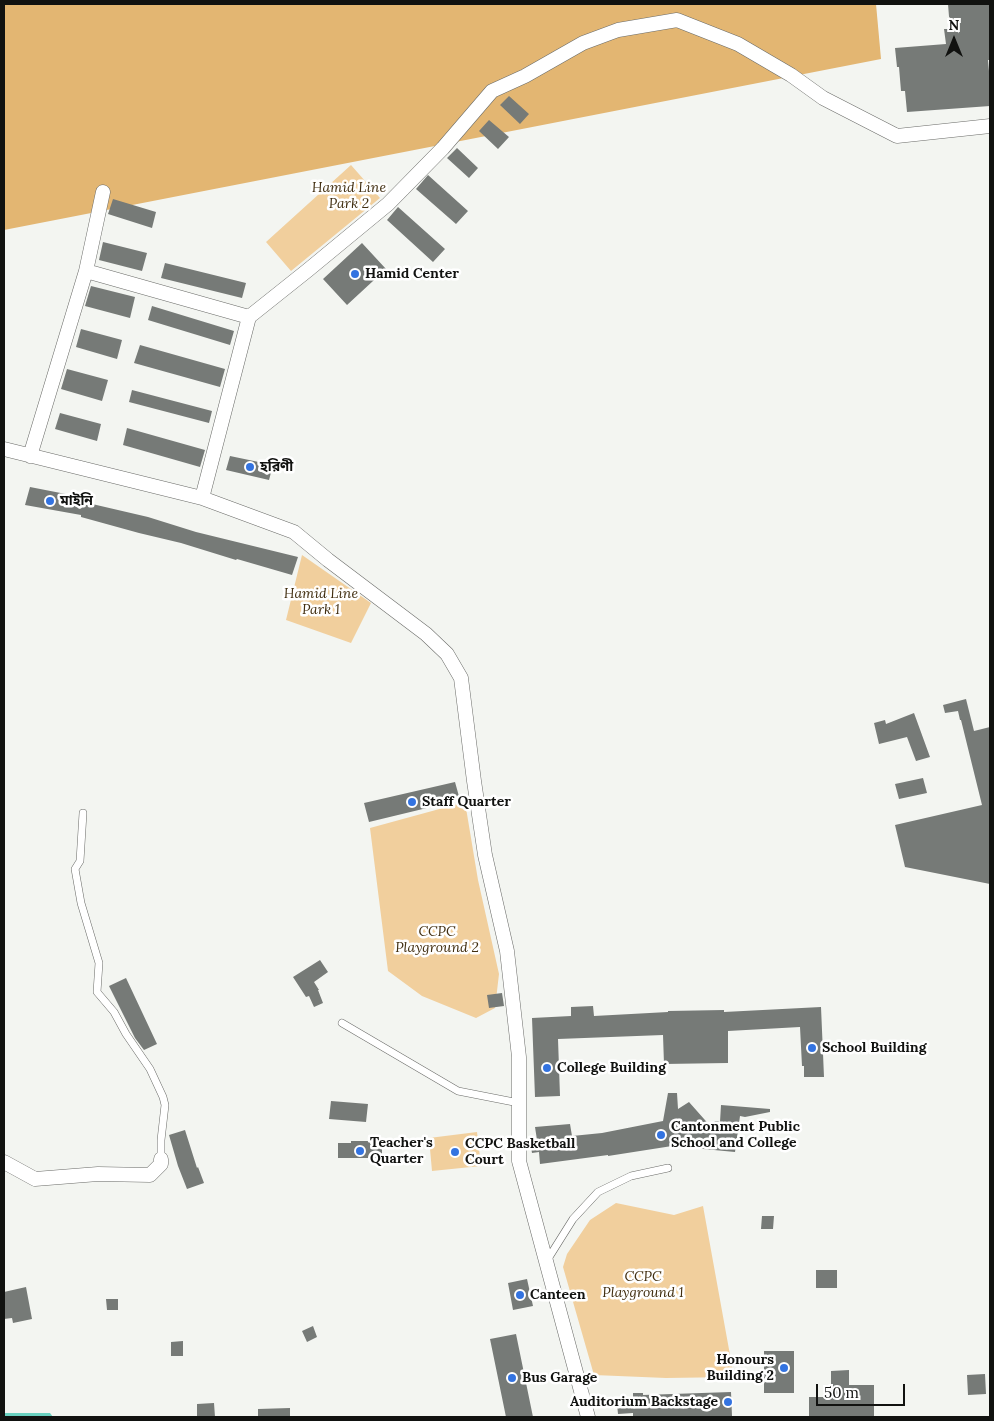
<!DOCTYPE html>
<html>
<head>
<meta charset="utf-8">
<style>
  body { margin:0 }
  #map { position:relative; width:994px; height:1421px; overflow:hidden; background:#f3f5f1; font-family:Lora,serif }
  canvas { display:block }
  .frame { position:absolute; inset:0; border:5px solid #111210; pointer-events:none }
  .north { position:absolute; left:929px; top:15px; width:50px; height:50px; -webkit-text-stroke:4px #fff; paint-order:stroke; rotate:0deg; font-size:14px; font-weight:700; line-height:20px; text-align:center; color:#111210 }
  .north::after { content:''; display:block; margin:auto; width:18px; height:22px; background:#111210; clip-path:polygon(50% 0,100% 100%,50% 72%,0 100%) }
  .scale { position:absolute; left:816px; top:1384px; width:89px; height:22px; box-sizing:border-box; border:2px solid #111210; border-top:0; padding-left:6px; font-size:15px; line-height:18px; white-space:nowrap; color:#111210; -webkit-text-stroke:4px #fff; paint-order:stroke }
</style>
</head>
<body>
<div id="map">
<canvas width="994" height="1421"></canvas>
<div class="frame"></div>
<div class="north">N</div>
<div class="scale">50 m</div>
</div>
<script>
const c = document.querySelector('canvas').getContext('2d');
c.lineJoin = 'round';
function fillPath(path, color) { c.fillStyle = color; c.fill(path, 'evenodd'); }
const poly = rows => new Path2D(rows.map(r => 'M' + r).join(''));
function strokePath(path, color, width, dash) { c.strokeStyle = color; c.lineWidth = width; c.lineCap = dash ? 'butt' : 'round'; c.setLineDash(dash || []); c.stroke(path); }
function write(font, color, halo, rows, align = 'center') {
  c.font = font + ' Lora,"Noto Sans Bengali",serif'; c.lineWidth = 5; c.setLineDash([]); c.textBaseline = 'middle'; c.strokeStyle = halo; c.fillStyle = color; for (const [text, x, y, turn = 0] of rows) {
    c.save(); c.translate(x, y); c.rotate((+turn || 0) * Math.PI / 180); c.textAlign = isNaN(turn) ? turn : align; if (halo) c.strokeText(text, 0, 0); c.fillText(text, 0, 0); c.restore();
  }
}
const green = poly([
  [351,165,380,198,291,271,266,242],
  [302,555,371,603,351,643,286,620],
  [465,802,478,880,499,974,495,1008,476,1018,422,996,388,971,370,828],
  [477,1132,481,1166,432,1171,429,1138],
  [616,1203,674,1215,703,1206,734,1377,666,1378,594,1375,563,1267,567,1254,590,1220]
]);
const forest = poly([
  [4,4,876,4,881,59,4,230]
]);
const water = poly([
  [4,1413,50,1413,53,1417,4,1417]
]);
const building = poly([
  [948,4,990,4,990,60,988,60,990,82,990,106,907,112,905,91,901,91,899,67,897,67,895,48,946,44,944,29,950,29],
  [509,96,529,114,520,124,500,105],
  [489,120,509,137,498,149,479,131],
  [457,148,478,168,469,178,447,158],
  [428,175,468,211,456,224,416,189],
  [113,199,156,212,152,228,108,214],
  [398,207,445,249,433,262,387,220],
  [103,242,147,253,142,271,99,260],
  [362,243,386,269,347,305,323,279],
  [165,263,246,283,242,298,161,278],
  [91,286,135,297,130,318,85,306],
  [152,306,234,331,230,345,148,320],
  [81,329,122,340,117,359,76,347],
  [140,345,225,369,220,387,134,363],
  [67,369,108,380,102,401,61,389],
  [132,390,212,411,209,423,129,402],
  [60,413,101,424,97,441,55,429],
  [127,428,205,450,200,467,123,445],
  [230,456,273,465,269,480,226,470],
  [30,487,76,496,75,500,148,517,196,532,298,557,292,575,237,559,236,560,181,543,139,533,81,517,81,515,25,505],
  [966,699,974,731,990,727,990,884,905,867,895,825,982,805,961,720,960,720,958,711,945,713,943,705],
  [914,713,930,757,916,761,907,737,879,744,874,723,885,720,886,724],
  [923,778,927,793,899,799,895,784],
  [455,782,460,800,369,822,364,803],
  [320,960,328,972,314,982,319,990,318,990,323,1003,314,1007,309,996,306,997,293,977],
  [126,978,157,1044,144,1050,135,1038,109,986],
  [502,993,504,1006,489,1008,487,995],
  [593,1006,594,1016,668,1012,668,1011,724,1010,724,1012,821,1007,824,1077,804,1077,804,1066,802,1066,800,1027,728,1031,728,1063,664,1064,663,1035,558,1039,560,1096,535,1097,532,1018,571,1016,571,1007],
  [668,1093,677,1093,678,1109,689,1102,712,1128,715,1121,720,1122,721,1105,770,1109,770,1112,745,1117,740,1116,735,1152,672,1146,608,1156,608,1155,540,1164,539,1152,532,1153,530,1141,537,1140,535,1127,570,1124,572,1136,602,1133,663,1121],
  [331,1101,368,1104,366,1122,329,1119],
  [185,1130,197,1168,198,1167,204,1183,187,1189,178,1166,169,1135],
  [351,1141,370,1141,370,1144,382,1144,382,1158,338,1158,338,1143,351,1143],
  [762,1216,774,1216,773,1229,761,1229],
  [816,1270,837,1270,837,1288,816,1288],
  [527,1279,533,1306,513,1310,508,1283],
  [26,1287,32,1319,13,1323,12,1318,4,1319,4,1292],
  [106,1299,118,1299,118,1310,107,1310],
  [313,1326,317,1337,307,1342,302,1331],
  [516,1334,533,1417,506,1417,490,1339],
  [183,1341,183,1356,171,1356,171,1342],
  [764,1351,794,1351,794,1393,764,1393],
  [849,1370,849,1385,874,1385,874,1417,809,1417,809,1397,831,1397,831,1371],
  [985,1374,986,1394,968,1395,967,1375],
  [731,1392,732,1416,633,1417,633,1413,618,1414,617,1404,633,1403,633,1393,643,1393,643,1395],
  [214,1403,215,1417,197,1417,197,1404],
  [290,1408,290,1417,258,1417,258,1409]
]);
const service = poly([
  [83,813,80,861,75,869,81,903,99,963,97,992,114,1012,126,1034,150,1069,163,1097,165,1105,161,1140,161,1159],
  [342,1023,458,1091,519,1103],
  [546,1262,573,1219,598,1192,631,1176,668,1168]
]);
const minor = poly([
  [86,271,103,192],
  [4,449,202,498,294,532,328,560,426,634,447,654,461,678,474,781,485,855,507,951,519,1057,519,1161,588,1417],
  [30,456,86,271,249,317],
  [202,498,249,317,308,270,388,204,443,148,492,91,525,76,583,43,618,30,677,20,738,44,791,75,823,98,897,136,990,126],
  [4,1162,35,1179,98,1174,150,1175,161,1164,161,1159]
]);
const markers = [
  [355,274,5,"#3373e0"],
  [250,467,5,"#3373e0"],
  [50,501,5,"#3373e0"],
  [412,802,5,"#3373e0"],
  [812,1048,5,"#3373e0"],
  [547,1068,5,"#3373e0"],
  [661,1135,5,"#3373e0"],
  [360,1151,5,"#3373e0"],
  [455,1152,5,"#3373e0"],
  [520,1295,5,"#3373e0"],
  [784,1368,5,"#3373e0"],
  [512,1378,5,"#3373e0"],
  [728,1402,5,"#3373e0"]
];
const parkNames = [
  ["Hamid Line",349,188],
  ["Park 2",349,204],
  ["Hamid Line",321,594],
  ["Park 1",321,610],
  ["CCPC",437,932],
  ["Playground 2",437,948],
  ["CCPC",643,1277],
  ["Playground 1",643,1293]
];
const poiNames = [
  ["Hamid Center",365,274],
  ["হরিণী",260,467],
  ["মাইনি",60,501],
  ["Staff Quarter",422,802],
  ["School Building",822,1048],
  ["College Building",557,1068],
  ["Cantonment Public",671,1127],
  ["School and College",671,1143],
  ["Teacher's",370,1143],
  ["Quarter",370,1159],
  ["CCPC Basketball",465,1144],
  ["Court",465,1160],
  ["Canteen",530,1295],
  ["Honours",774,1360,"right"],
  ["Building 2",774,1376,"right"],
  ["Bus Garage",522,1378],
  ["Auditorium Backstage",718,1402,"right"]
];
fillPath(green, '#f1cf9d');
fillPath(forest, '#e3b672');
fillPath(water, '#69d1c0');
fillPath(building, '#767a77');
strokePath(service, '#6a6b68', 8);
strokePath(minor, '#6a6b68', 15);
strokePath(service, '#fff', 7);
strokePath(minor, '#fff', 14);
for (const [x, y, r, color] of markers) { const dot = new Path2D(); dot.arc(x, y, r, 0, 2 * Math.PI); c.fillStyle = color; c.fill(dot); strokePath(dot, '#fff', 2); }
write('italic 14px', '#412e10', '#fff', parkNames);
write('bold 14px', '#111210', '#fff', poiNames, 'left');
</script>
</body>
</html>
